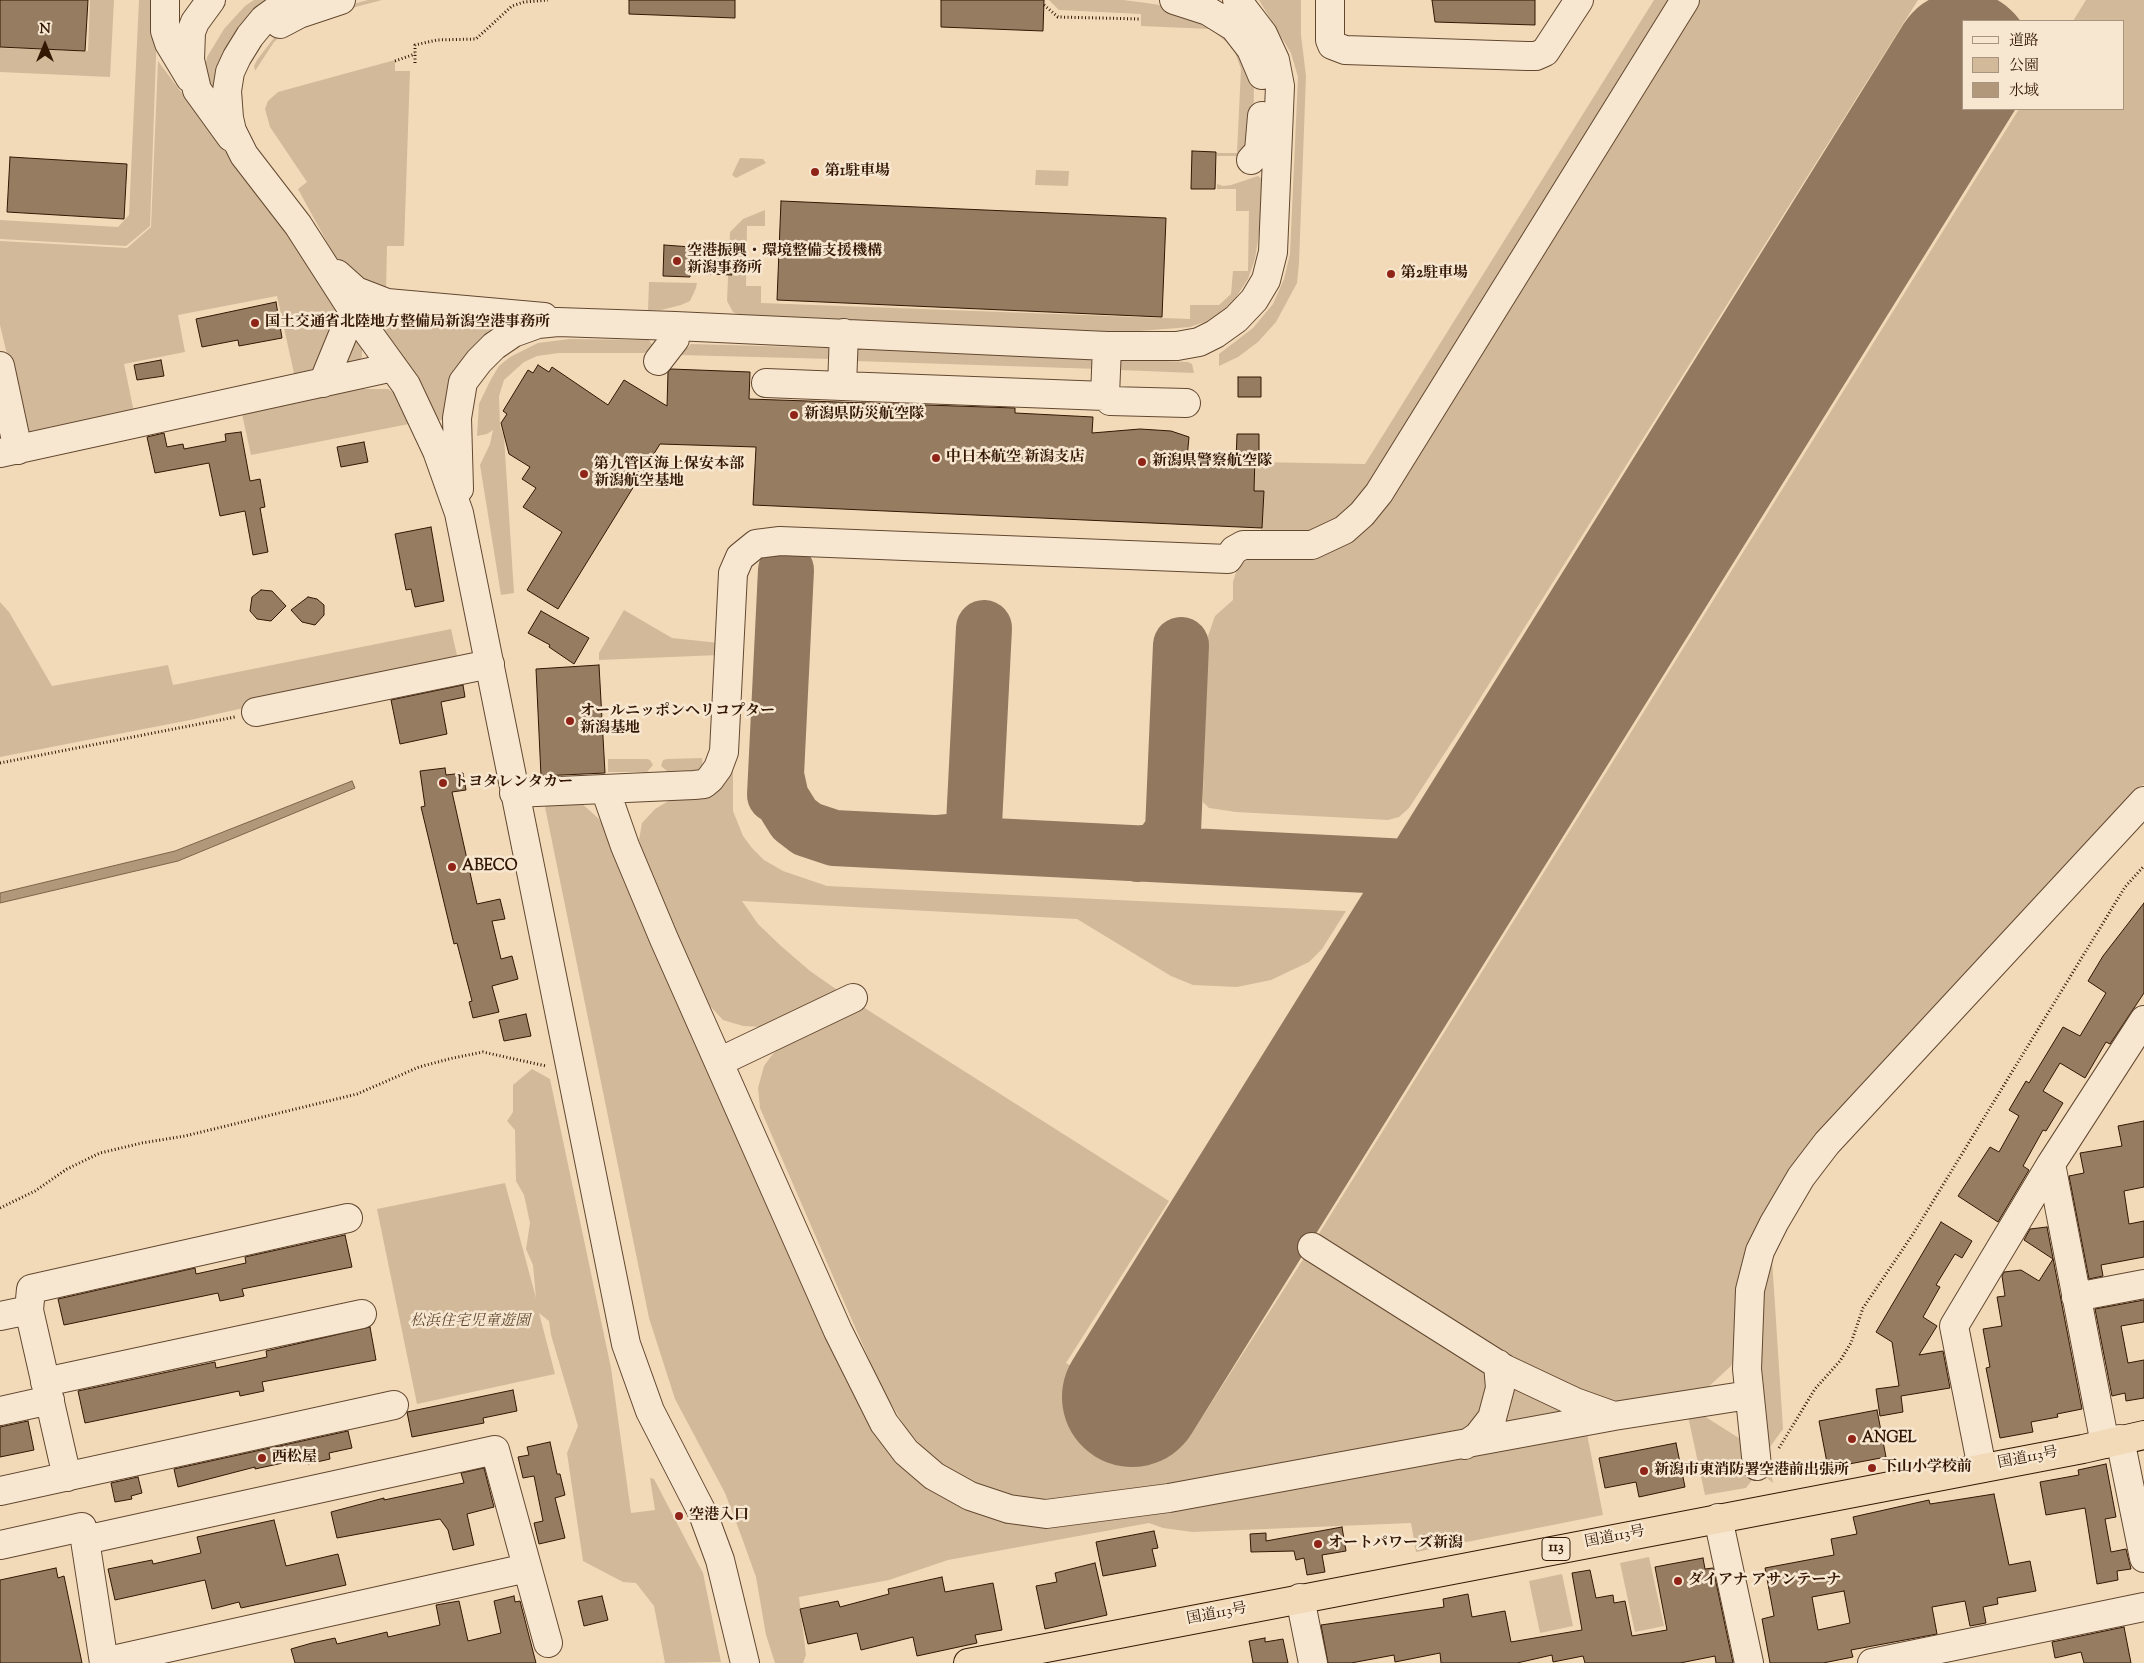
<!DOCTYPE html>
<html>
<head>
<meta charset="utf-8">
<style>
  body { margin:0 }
  #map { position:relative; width:2144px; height:1663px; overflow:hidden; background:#f2dab8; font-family:"Sorts Mill Goudy","Noto Serif JP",serif }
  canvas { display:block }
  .legend { position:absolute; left:1962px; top:20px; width:162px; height:90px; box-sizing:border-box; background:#f7e7d1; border:1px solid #a9947f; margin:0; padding:6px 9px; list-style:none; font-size:15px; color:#331703 }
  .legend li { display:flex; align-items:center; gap:10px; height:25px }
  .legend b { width:25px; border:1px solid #a9947f }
  .north { position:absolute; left:20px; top:20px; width:50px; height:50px; -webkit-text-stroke:4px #f7e7d1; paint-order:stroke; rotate:0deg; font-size:14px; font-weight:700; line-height:20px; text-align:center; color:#331703 }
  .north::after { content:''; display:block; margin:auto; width:18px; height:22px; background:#331703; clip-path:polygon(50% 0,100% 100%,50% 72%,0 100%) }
</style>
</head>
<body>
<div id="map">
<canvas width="2144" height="1663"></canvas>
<ul class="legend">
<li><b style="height:6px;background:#f7e7d1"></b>道路</li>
<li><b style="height:14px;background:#d2b999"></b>公園</li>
<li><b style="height:14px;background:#b1987a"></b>水域</li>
</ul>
<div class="north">N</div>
</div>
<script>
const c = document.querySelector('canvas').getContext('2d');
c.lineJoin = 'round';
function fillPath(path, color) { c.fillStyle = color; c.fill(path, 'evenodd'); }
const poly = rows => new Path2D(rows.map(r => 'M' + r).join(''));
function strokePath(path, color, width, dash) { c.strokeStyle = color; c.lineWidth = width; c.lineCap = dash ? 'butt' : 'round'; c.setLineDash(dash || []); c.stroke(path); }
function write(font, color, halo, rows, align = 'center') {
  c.font = font + ' "Sorts Mill Goudy","Noto Serif JP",serif'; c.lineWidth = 5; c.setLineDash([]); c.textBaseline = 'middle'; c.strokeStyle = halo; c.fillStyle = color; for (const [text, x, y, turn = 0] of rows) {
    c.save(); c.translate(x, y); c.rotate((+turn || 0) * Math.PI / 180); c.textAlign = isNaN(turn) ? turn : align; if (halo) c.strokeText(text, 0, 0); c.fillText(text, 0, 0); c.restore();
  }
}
const green = poly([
  [90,0,114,0,110,77,0,72,0,48,88,51],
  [139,0,158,0,150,226,126,246,0,239,0,220,118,227,129,215],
  [254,0,280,0,219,97,203,78,207,57,224,29,245,6],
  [368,0,382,0,310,19,284,33,274,42,255,71,254,66,257,60,277,34,309,16],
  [1044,0,1123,0,1147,3,1184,9,1223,27,1254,83,1253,145,1241,156,1217,156,1217,153,1237,153,1241,69,1233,47,1210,29,1141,26,1141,14,1059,10,1049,0],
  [1259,0,1301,0,1301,35,1306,76,1299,263,1297,283,1276,322,1258,342,1238,357,1219,366,1219,354,1253,328,1273,304,1284,279,1290,254,1298,77,1291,53],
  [1654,0,1675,0,1374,489,1318,535,1261,539,1263,492,1254,491,1255,462,1365,464],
  [1695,0,1918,0,1469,716,1409,808,1399,817,1388,820,1236,812,1209,808,1203,802,1203,794,1208,636,1215,616,1233,600,1233,582,1237,569,1250,557,1333,548],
  [2086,0,2144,0,2144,784,2029,913,1819,1133,1731,1366,1706,1389,1629,1404,1598,1400,1505,1359,1315,1240,2019,109,2123,109,2123,21,2073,21],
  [395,60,395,71,410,71,404,246,387,246,386,293,349,273,335,257,298,189,307,182,270,127,265,109,268,101,278,92],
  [158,61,326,287,334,299,337,316,313,375,295,378,277,296,178,315,185,352,124,364,134,412,26,435,0,325,0,241,127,248,151,227],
  [740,158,763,159,766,163,736,178,732,175],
  [1036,170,1069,171,1068,186,1035,185],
  [1258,176,1267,182,1255,259,1248,279,1231,305,1210,320,1190,327,1127,332,746,318,733,312,727,301,730,232,743,219,765,210,765,226,747,226,746,286,761,286,761,303,1190,319,1190,305,1219,305,1231,294,1233,271,1248,271,1249,211,1236,211,1236,189,1217,189,1217,184,1223,186,1231,185],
  [649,282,697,283,696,288,690,301,681,305,661,310,648,310],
  [371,312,496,324,476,343,454,375,445,399,443,420,439,420,417,381],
  [354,331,362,348,362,357,358,364,337,370],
  [569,339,649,340,653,346,649,351,644,353,559,353,537,356,524,362,504,380,499,396,500,426,504,437,514,593,501,595,480,465,490,444,493,430,487,434,477,436,479,404,490,381,499,366,510,357,538,343],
  [691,344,834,348,833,359,679,355],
  [855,348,1099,358,1099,369,855,361],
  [1121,359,1188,362,1192,364,1194,373,1120,370],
  [362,389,388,389,398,395,414,423,251,455,242,414],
  [0,602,9,612,52,686,168,665,173,685,451,629,458,660,190,720,0,757],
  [624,610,672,638,719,643,719,655,599,660,599,653],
  [702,758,703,770,667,771,661,766,663,760,667,759],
  [608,759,647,759,650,760,653,765,647,772,608,772],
  [733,763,733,811,743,836,752,848,764,860,783,871,827,886,1346,911,1322,949,1309,962,1271,980,1237,987,1193,985,1171,976,1077,919,742,901,758,924,781,946,810,971,843,994,762,1027,743,1026,723,1020,710,1006,642,858,639,840,642,823,655,809],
  [579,801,599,819,611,836,821,1305,936,1492,980,1514,1029,1524,1693,1409,1742,1440,1758,1381,1763,1293,1772,1259,1783,1429,1767,1451,1773,1483,1767,1478,1752,1480,1746,1488,1705,1495,1688,1416,1587,1434,1603,1515,1416,1552,1411,1523,1192,1532,1163,1528,1149,1523,948,1560,889,1580,799,1597,806,1655,803,1663,775,1663,766,1635,756,1577,742,1538,725,1493,675,1399,649,1318,545,807,551,803],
  [863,1007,1169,1201,1066,1363,1190,1436,1306,1255,1493,1373,1489,1400,1467,1432,1054,1506,976,1487,933,1459,907,1430,881,1387,760,1108,758,1088,764,1066,772,1055,785,1043],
  [532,1069,550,1079,611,1368,631,1513,655,1510,650,1478,654,1479,703,1573,721,1662,665,1663,654,1606,636,1583,623,1582,583,1561,567,1453,578,1426,551,1335,549,1321,539,1313,555,1374,417,1404,377,1209,505,1183,536,1298,533,1265,526,1249,530,1223,524,1195,516,1181,515,1130,507,1121,513,1112,513,1085],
  [1508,1376,1568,1411,1494,1425],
  [1649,1557,1664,1626,1635,1632,1620,1563],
  [1562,1574,1573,1626,1540,1633,1529,1581]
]);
const water = poly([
  [352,781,355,788,178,861,0,903,0,893,175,851,352,781]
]);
const taxiway = poly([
  [776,775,781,798,794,819,807,829,834,838,1427,868,1445,865,1457,858,1500,808],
  [775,795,786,570],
  [936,843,957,841,968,834,974,824,984,628],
  [1137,854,1151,852,1161,847,1173,831,1181,645]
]);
const runway = poly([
  [1132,1397,1963,61]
]);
const building = poly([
  [0,0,88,0,85,51,0,47,0,0],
  [629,0,735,0,735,18,629,14,629,0],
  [941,0,1044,0,1043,31,941,27,941,0],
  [1432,0,1535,0,1535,25,1435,22,1432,0],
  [1192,151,1216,152,1215,189,1191,189,1192,151],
  [10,157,127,164,124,219,7,212,10,157],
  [781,201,1166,218,1162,317,777,300,781,201],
  [664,245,732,250,732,275,690,273,690,277,663,276,664,245],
  [276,302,282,338,239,346,238,340,202,347,196,319,276,302],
  [161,360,164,376,137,380,134,365,161,360],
  [538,365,549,372,552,367,608,405,624,380,667,406,668,372,671,369,750,372,749,399,1015,408,1015,413,1093,417,1092,433,1140,429,1171,431,1189,437,1187,458,1236,461,1237,434,1259,434,1259,455,1255,455,1254,491,1264,491,1262,528,753,505,756,447,660,444,558,609,527,590,562,532,523,507,536,488,522,479,530,467,509,454,501,423,507,414,503,411,528,370,533,373,538,365],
  [1238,377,1261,377,1261,397,1238,397,1238,377],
  [241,432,250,481,260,479,265,507,260,508,268,552,253,555,245,511,220,516,209,463,155,473,147,437,164,433,167,447,183,444,184,449,226,441,225,434,241,432],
  [364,442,368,462,341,467,337,447,364,442],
  [431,527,444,601,415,607,411,589,406,590,395,534,431,527],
  [261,590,272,591,286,606,271,621,257,619,250,611,252,597,261,590],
  [308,597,317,599,324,605,324,615,315,625,302,622,291,610,308,597],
  [541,611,589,638,574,664,549,647,550,645,528,633,541,611],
  [599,665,605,773,541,776,536,669,599,665],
  [463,685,465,697,441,702,447,734,400,744,391,700,463,685],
  [445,768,446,775,463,773,466,790,452,792,477,904,500,899,505,919,492,921,501,959,512,956,518,979,492,986,499,1012,473,1018,469,1002,472,1001,457,943,454,944,421,807,425,806,420,771,445,768],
  [2144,903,2144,993,2110,1044,2106,1042,2085,1078,2060,1063,2043,1091,2063,1103,2046,1131,2043,1130,2023,1166,2029,1170,1998,1222,1958,1196,1990,1147,1999,1152,2019,1116,2009,1110,2026,1081,2029,1083,2063,1027,2080,1036,2106,993,2088,981,2103,956,2144,903],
  [526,1014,531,1036,504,1041,499,1020,526,1014],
  [2144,1121,2144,1187,2124,1191,2129,1224,2144,1221,2144,1257,2101,1265,2103,1276,2089,1279,2069,1176,2084,1173,2080,1153,2122,1146,2118,1126,2144,1121],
  [1941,1222,1972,1241,1962,1258,1955,1254,1936,1285,1940,1287,1923,1317,1937,1326,1919,1355,1943,1351,1950,1388,1901,1396,1903,1412,1880,1416,1876,1389,1899,1386,1892,1342,1876,1332,1941,1222],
  [2047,1227,2082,1409,2057,1414,2058,1417,2031,1422,2033,1432,2000,1438,1986,1368,1990,1367,1983,1329,2002,1326,1997,1297,2005,1296,2002,1276,2004,1272,2021,1270,2039,1281,2053,1259,2024,1240,2030,1229,2047,1227],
  [345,1235,352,1267,242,1289,244,1296,220,1301,218,1293,64,1325,58,1299,195,1268,196,1274,246,1263,245,1257,345,1235],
  [2144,1300,2144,1322,2121,1326,2128,1363,2144,1360,2144,1398,2126,1401,2125,1393,2112,1396,2095,1309,2144,1300],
  [370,1327,376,1360,262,1382,264,1391,240,1396,239,1391,85,1423,78,1391,215,1362,216,1368,267,1357,266,1351,370,1327],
  [513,1390,517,1411,483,1418,484,1423,412,1437,407,1412,513,1390],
  [1877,1410,1886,1457,1828,1468,1819,1421,1877,1410],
  [28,1421,34,1450,0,1457,0,1427,28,1421],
  [348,1431,352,1448,329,1453,330,1459,308,1464,306,1458,255,1469,255,1467,178,1487,174,1469,348,1431],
  [550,1442,557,1474,560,1474,565,1495,555,1498,565,1538,539,1544,534,1523,543,1521,534,1476,523,1478,518,1457,529,1455,527,1447,550,1442],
  [1676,1443,1685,1487,1639,1497,1636,1482,1605,1488,1599,1458,1676,1443],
  [2106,1464,2116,1517,2105,1519,2111,1552,2126,1549,2131,1569,2117,1571,2118,1580,2097,1584,2085,1508,2046,1515,2040,1482,2079,1475,2078,1470,2106,1464],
  [484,1468,494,1507,467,1514,474,1545,453,1550,448,1530,440,1519,337,1538,331,1512,384,1498,384,1500,464,1483,461,1473,484,1468],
  [138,1477,142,1493,131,1496,132,1499,115,1502,111,1483,138,1477],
  [1994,1494,2009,1565,2030,1561,2036,1591,1997,1598,1998,1604,1983,1607,1986,1623,1970,1626,1965,1601,1932,1607,1937,1634,1851,1650,1853,1657,1823,1663,1770,1663,1762,1619,1774,1616,1765,1568,1834,1555,1831,1539,1857,1534,1853,1517,1929,1500,1930,1504,1994,1494],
  [1844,1591,1850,1623,1818,1630,1812,1597,1844,1591],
  [274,1520,286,1566,338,1554,346,1585,241,1608,239,1602,212,1609,205,1580,115,1600,108,1569,152,1560,153,1564,201,1553,197,1537,274,1520],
  [1342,1527,1346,1551,1322,1555,1325,1572,1307,1575,1304,1558,1296,1560,1294,1551,1251,1552,1250,1534,1266,1533,1266,1541,1342,1527],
  [1154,1531,1158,1548,1152,1549,1156,1566,1103,1576,1096,1542,1154,1531],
  [1703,1558,1705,1569,1713,1568,1733,1663,1716,1663,1715,1656,1680,1663,1585,1663,1583,1656,1553,1662,1552,1655,1517,1663,1441,1663,1440,1653,1395,1662,1394,1655,1351,1663,1328,1663,1321,1625,1444,1607,1443,1599,1468,1594,1472,1617,1505,1611,1511,1642,1582,1630,1572,1573,1590,1570,1596,1598,1613,1595,1614,1603,1625,1601,1632,1636,1667,1630,1655,1567,1703,1558],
  [1095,1563,1107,1615,1045,1629,1036,1586,1057,1582,1055,1573,1095,1563],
  [56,1568,58,1578,64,1576,82,1663,0,1663,0,1580,56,1568],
  [942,1577,945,1592,993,1583,1002,1630,975,1635,977,1643,917,1656,913,1637,861,1650,857,1633,808,1644,800,1609,838,1601,840,1607,889,1594,888,1589,942,1577],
  [514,1596,515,1602,520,1601,536,1663,295,1663,291,1649,312,1643,335,1638,337,1644,387,1632,388,1637,440,1625,436,1605,459,1601,468,1641,501,1633,494,1601,514,1596],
  [602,1596,608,1620,584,1626,578,1601,602,1596],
  [2124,1627,2131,1663,2084,1663,2081,1652,2055,1658,2052,1642,2124,1627],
  [1265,1638,1265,1642,1283,1639,1288,1663,1253,1663,1249,1641,1265,1638]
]);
const path = poly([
  [1044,5,1058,17,1140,19],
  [395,61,415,54],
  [415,63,415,45,437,40,476,39,512,6,524,2,548,0],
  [0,763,235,717],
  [0,1208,35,1191,67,1169,100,1153,142,1143,185,1136,357,1094,419,1067,453,1058,483,1052,546,1066],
  [1779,1448,1815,1389,1840,1361,1851,1343,1863,1308,1913,1234,2125,887,2144,866]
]);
const minor = poly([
  [165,0,165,31,169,43,190,78],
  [211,0,195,22,191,32,190,60,197,90,231,137],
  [297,0,282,6,264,19,250,36,237,57,230,72,227,91,229,118,232,131,244,155,298,225,359,320,406,385,437,451,459,513,626,1344,650,1411,703,1514,720,1560,745,1663],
  [1174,0,1208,11,1234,27,1251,49,1262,75],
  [1330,0,1330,40,1332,45,1345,50,1527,56,1536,56,1545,52,1579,0],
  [280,24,299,14,341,0],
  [1251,160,1259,151,1262,116],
  [337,274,356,291,387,303,544,317],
  [844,333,842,386,1105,396,1107,346],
  [658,361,675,339,675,326],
  [0,366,18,450],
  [323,383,353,310],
  [766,383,842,386],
  [1105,396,1110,401,1186,403],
  [0,453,393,367],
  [459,489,457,418,463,382,479,361,494,346,513,333,538,324,558,322,675,326,1107,346,1177,346,1199,342,1215,334,1236,319,1254,300,1266,280,1273,252,1280,86,1275,60,1263,34,1237,0],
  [256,712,490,664],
  [605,789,625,846,664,939,838,1331,884,1423,906,1452,934,1476,970,1496,1009,1509,1046,1514,1169,1498,1614,1416],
  [514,793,694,785,704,784,710,779,718,768,724,752,733,573,740,557,756,544,780,541,1228,559,1234,550,1243,545,1312,545,1344,530,1362,514,1379,493,1685,0],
  [719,1062,853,998],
  [2051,1164,2105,1444],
  [1312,1247,1505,1369,1575,1402,1614,1416,1749,1395],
  [2076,1297,2144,1284],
  [29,1310,67,1477],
  [0,1316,29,1310,31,1289,348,1218],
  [45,1382,362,1314],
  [0,1411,50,1400],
  [2120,1439,2144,1558],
  [1465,1445,1478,1436,1492,1418,1500,1388,1498,1364],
  [1757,1466,1747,1369,1750,1290,1760,1251,1774,1223,1801,1177,1827,1143,2144,801],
  [1982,1468,1954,1326,2051,1164,2144,1020],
  [0,1491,394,1405],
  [1718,1518,1749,1663],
  [0,1545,82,1527,85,1540],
  [1300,1598,1313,1663],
  [104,1662,527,1568],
  [104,1663,85,1540,495,1450,548,1643],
  [1872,1663,2144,1607]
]);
const highway = poly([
  [968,1663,2083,1449,2144,1435]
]);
const markers = [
  [815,172,5,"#8f2418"],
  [677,261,5,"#8f2418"],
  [1391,274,5,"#8f2418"],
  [255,323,5,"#8f2418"],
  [794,415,5,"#8f2418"],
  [936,458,5,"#8f2418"],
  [1142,462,5,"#8f2418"],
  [584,474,5,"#8f2418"],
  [570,721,5,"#8f2418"],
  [443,783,5,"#8f2418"],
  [452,867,5,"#8f2418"],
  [1852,1439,5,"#8f2418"],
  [262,1458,5,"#8f2418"],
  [1872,1468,5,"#8f2418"],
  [1644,1471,5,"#8f2418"],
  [679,1516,5,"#8f2418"],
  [1318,1544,5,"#8f2418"],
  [1678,1581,5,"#8f2418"]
];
const shields = [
  [1556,1549,28]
];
const shieldNames = [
  ["113",1556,1549]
];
const poiNames = [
  ["第1駐車場",825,172],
  ["空港振興・環境整備支援機構",687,252],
  ["新潟事務所",687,269],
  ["第2駐車場",1401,274],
  ["国土交通省北陸地方整備局新潟空港事務所",265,323],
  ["新潟県防災航空隊",804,415],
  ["中日本航空 新潟支店",946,458],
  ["新潟県警察航空隊",1152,462],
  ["第九管区海上保安本部",594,465],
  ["新潟航空基地",594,482],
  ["オールニッポンヘリコプター",580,712],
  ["新潟基地",580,729],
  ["トヨタレンタカー",453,783],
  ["ABECO",462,867],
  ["ANGEL",1862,1439],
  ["西松屋",272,1458],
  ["下山小学校前",1882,1468],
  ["新潟市東消防署空港前出張所",1654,1471],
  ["空港入口",689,1516],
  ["オートパワーズ新潟",1328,1544],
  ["ダイアナ アサンテーナ",1688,1581]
];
const parkNames = [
  ["松浜住宅児童遊園",470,1322]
];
const streetNames = [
  ["国道113号",2028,1459,-11],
  ["国道113号",1615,1538,-11],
  ["国道113号",1217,1615,-11]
];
fillPath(green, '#d2b999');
fillPath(water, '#b1987a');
strokePath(water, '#7f644a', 1);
strokePath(taxiway, '#92785e', 56);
strokePath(runway, '#92785e', 140);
fillPath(building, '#967c61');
strokePath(building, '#331703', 1);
strokePath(minor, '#634830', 30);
strokePath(highway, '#331703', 30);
strokePath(path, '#331703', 3, [1, 2.5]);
strokePath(minor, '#f7e7d1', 28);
strokePath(highway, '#f2dab8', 28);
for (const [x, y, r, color] of markers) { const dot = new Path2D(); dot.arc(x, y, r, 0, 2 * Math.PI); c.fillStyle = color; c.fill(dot); strokePath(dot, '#f7e7d1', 2); }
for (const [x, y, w] of shields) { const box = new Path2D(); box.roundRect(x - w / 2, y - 11.5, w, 23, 4); c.fillStyle = '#f7e7d1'; c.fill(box); strokePath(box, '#331703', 1); }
write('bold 14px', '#331703', null, shieldNames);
write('bold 15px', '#331703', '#f7e7d1', poiNames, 'left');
write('italic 15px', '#634830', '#f7e7d1', parkNames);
write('15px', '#331703', '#f7e7d1', streetNames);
</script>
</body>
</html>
